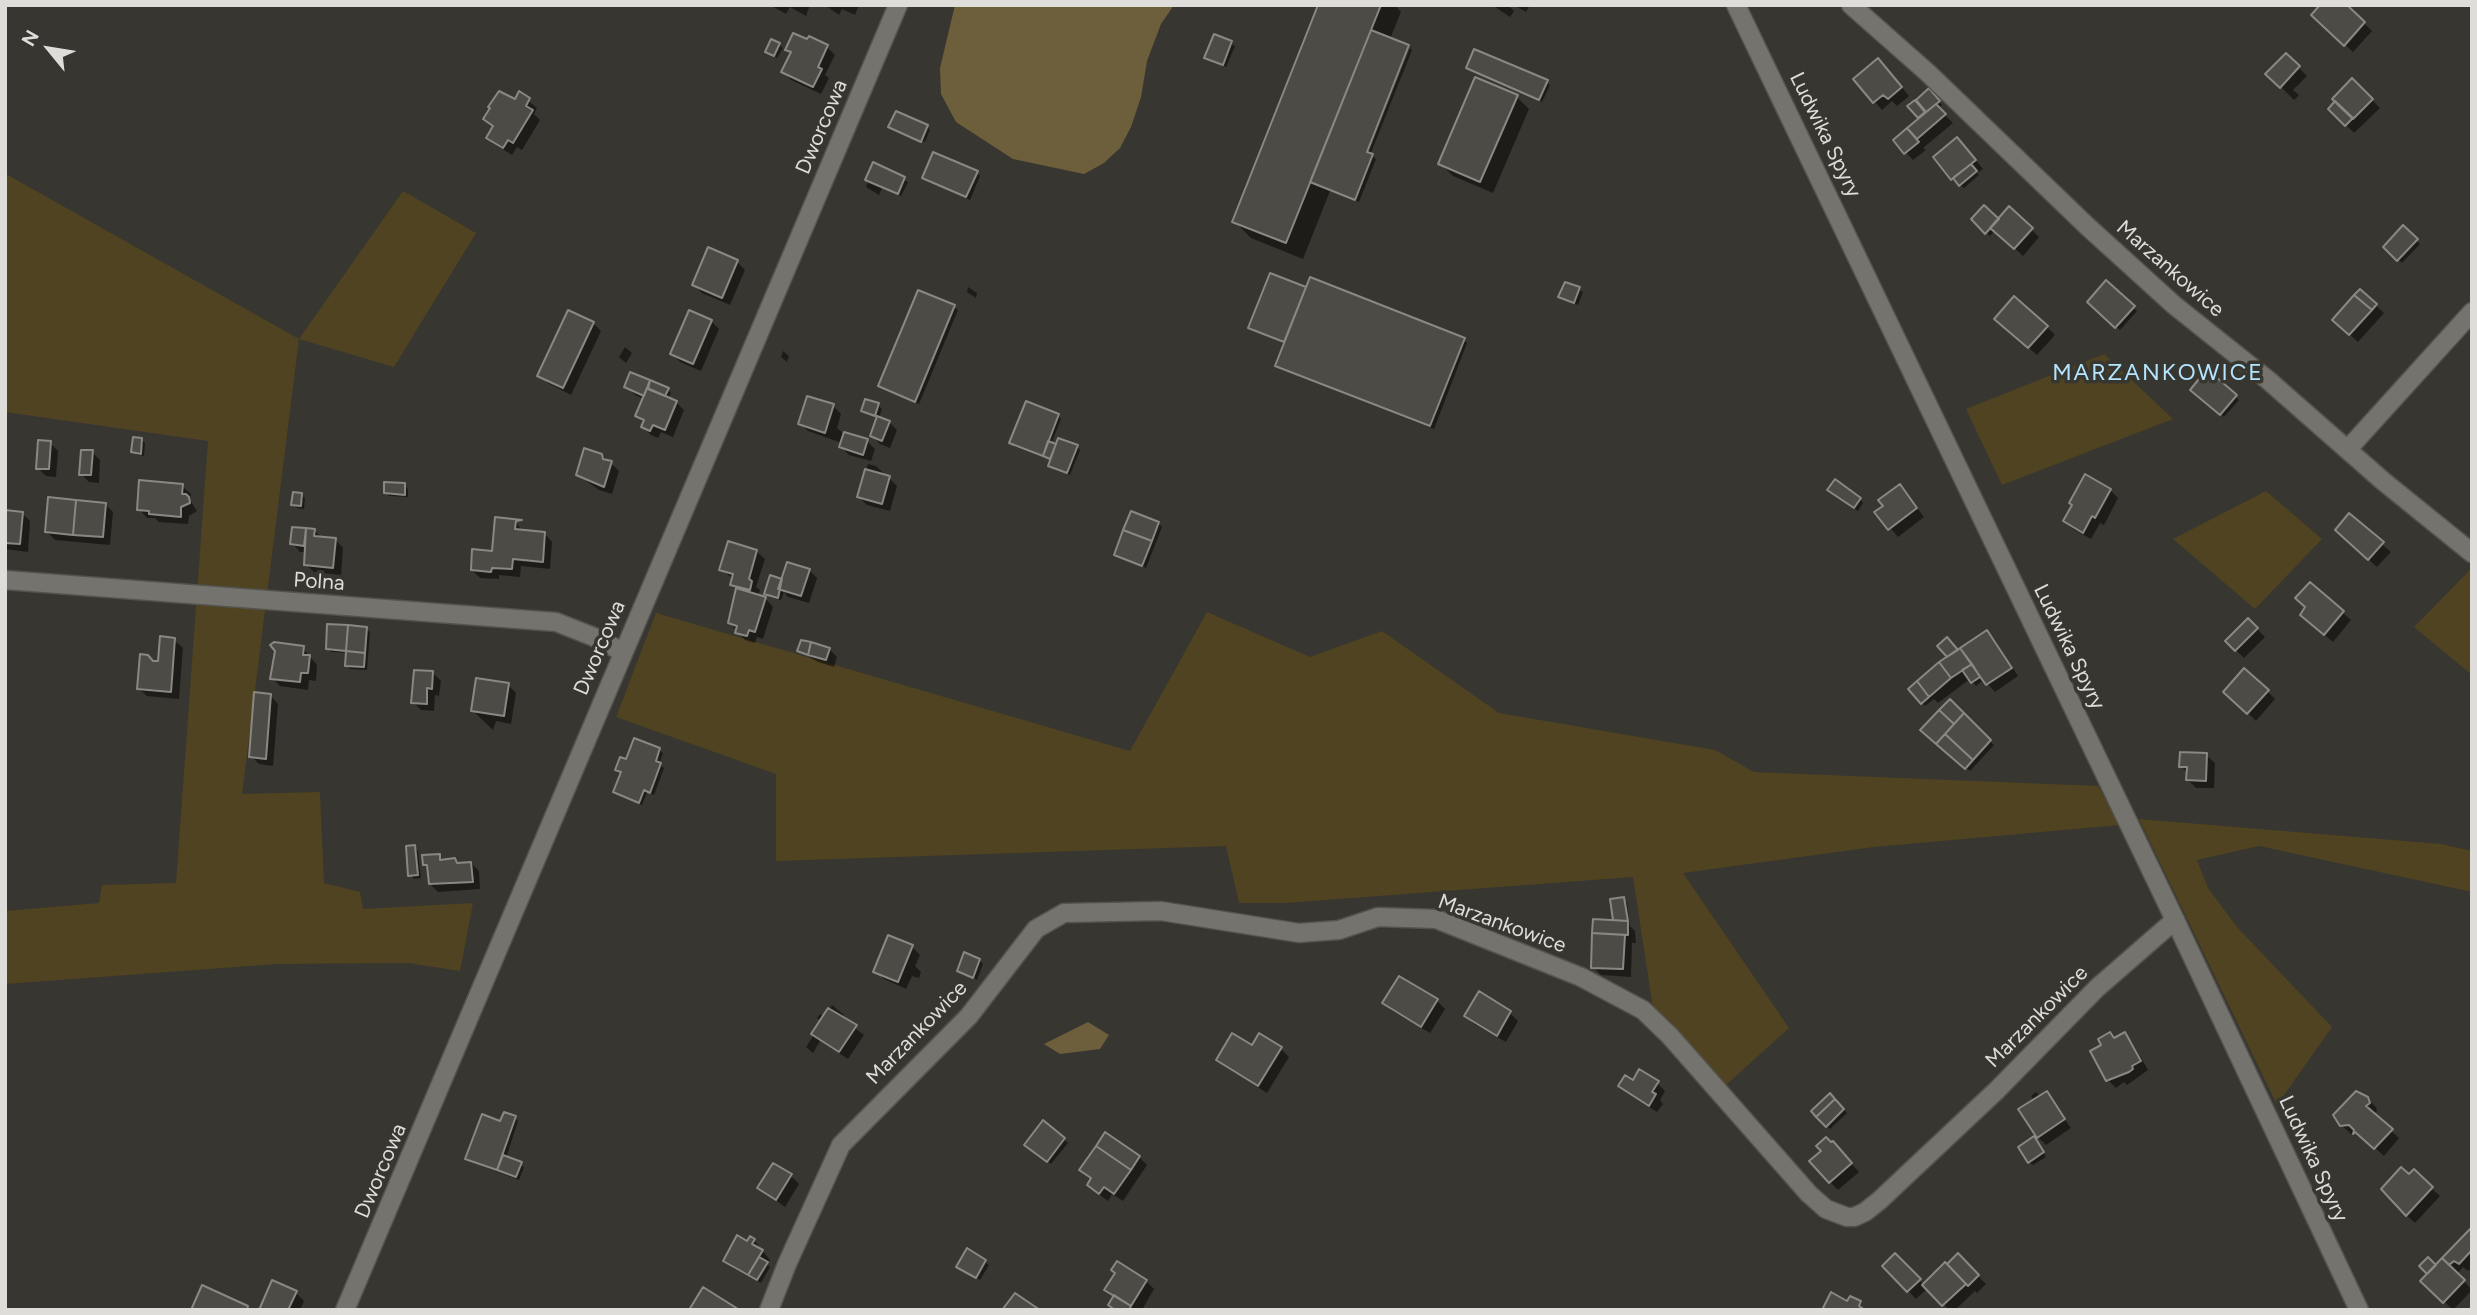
<!DOCTYPE html>
<html>
<head>
<meta charset="utf-8">
<style>
  body { margin:0 }
  #map { position:relative; width:2477px; height:1315px; overflow:hidden; background:#373630; font-family:Figtree,sans-serif }
  canvas { display:block }
  .frame { position:absolute; inset:0; border:7px solid #deddd9; pointer-events:none }
  .north { position:absolute; left:14px; top:14px; width:70px; height:70px; -webkit-text-stroke:5px #373630; paint-order:stroke; rotate:300deg; font-size:19px; font-weight:700; line-height:28px; text-align:center; color:#deddd9 }
  .north::after { content:''; display:block; margin:auto; width:24px; height:32px; background:#deddd9; clip-path:polygon(50% 0,100% 100%,50% 72%,0 100%) }
</style>
</head>
<body>
<div id="map">
<canvas width="2477" height="1315"></canvas>
<div class="frame"></div>
<div class="north">N</div>
</div>
<script>
const c = document.querySelector('canvas').getContext('2d');
c.lineJoin = 'round';
function fillPath(path, color) { c.fillStyle = color; c.fill(path, 'evenodd'); }
const poly = rows => new Path2D(rows.map(r => 'M' + r).join(''));
function strokePath(path, color, width, dash) { c.strokeStyle = color; c.lineWidth = width; c.lineCap = dash ? 'butt' : 'round'; c.setLineDash(dash || []); c.stroke(path); }
function write(font, color, halo, rows, align = 'center') {
  c.font = font + ' Figtree,sans-serif'; c.lineWidth = 7; c.setLineDash([]); c.textBaseline = 'middle'; c.strokeStyle = halo; c.fillStyle = color; for (const [text, x, y, turn = 0] of rows) {
    c.save(); c.translate(x, y); c.rotate((+turn || 0) * Math.PI / 180); c.textAlign = isNaN(turn) ? turn : align; if (halo) c.strokeText(text, 0, 0); c.fillText(text, 0, 0); c.restore();
  }
}
const green = poly([
  [6,174,299,339,403,191,476,233,394,367,299,339,242,794,320,792,324,883,360,892,363,909,473,903,460,971,408,963,277,964,5,984,5,911,99,903,102,885,176,883,208,441,5,412],
  [2104,354,2173,419,2002,485,1966,409],
  [2266,491,2322,539,2255,609,2173,539],
  [2472,568,2472,675,2414,627],
  [1207,612,1310,657,1382,631,1499,713,1715,750,1754,772,2098,786,2120,825,1874,847,1683,873,1789,1028,1726,1085,1653,1008,1633,877,1285,903,1239,903,1226,846,776,861,776,774,616,717,656,613,1130,751],
  [2139,819,2441,844,2472,851,2472,892,2259,846,2197,860,2208,888,2237,927,2332,1027,2277,1105]
]);
const water = poly([
  [955,5,1174,5,1161,24,1147,61,1141,97,1131,127,1120,148,1104,163,1084,174,1013,159,956,122,941,94,940,68],
  [1088,1022,1109,1035,1100,1049,1060,1054,1044,1044]
]);
const shadow = poly([
  [770,5,810,5,806,16,790,7,786,14],
  [825,5,859,5,855,15,842,9,839,15],
  [1319,5,1395,5,1401,12,1390,39,1362,160,1365,161,1410,48,1412,50,1370,155,1376,159,1359,202,1330,191,1303,259,1251,238,1234,221],
  [1492,5,1508,5,1514,11,1510,17],
  [1514,5,1530,5,1526,12],
  [2313,15,2364,23,2372,31,2353,52],
  [1215,36,1235,46,1226,67,1206,57],
  [809,38,827,47,835,55,825,75,829,78,821,94,791,80,783,72,792,54,788,49,808,41],
  [779,45,783,48,777,58,767,51],
  [2286,55,2307,76,2293,90,2299,95,2294,100,2268,74],
  [1468,68,1546,82,1550,85,1542,102,1472,71],
  [1886,68,1909,96,1897,106,1892,101,1882,110,1855,79],
  [2352,80,2380,108,2354,133,2330,109],
  [1929,91,1942,105,1938,108,1953,123,1923,148,1926,150,1913,160,1895,140,1921,118,1910,106],
  [520,94,537,108,534,114,540,120,522,150,517,147,512,155,496,145,488,137,494,128,485,119,515,102],
  [1517,97,1529,109,1493,193,1453,176,1440,163],
  [927,126,930,130,925,142,892,127],
  [1965,147,1983,169,1977,173,1979,175,1964,188,1952,179],
  [874,165,908,182,901,196,882,188,879,195,866,187],
  [977,173,980,176,970,200,924,178],
  [2010,209,2039,237,2023,256,1995,230,1990,236,1973,219,1999,221],
  [2403,228,2420,244,2402,263,2385,247],
  [737,262,745,270,730,305,702,293,694,285],
  [1271,275,1464,340,1467,343,1434,429,1281,369,1277,365,1286,344,1254,331,1250,328],
  [2106,283,2137,311,2120,330,2089,302],
  [1566,284,1583,292,1578,305,1560,297],
  [968,287,977,293,976,298,967,292],
  [2360,291,2384,313,2358,342,2334,320],
  [954,307,958,310,919,404,883,389,880,386],
  [711,321,719,329,701,371,680,362,672,354],
  [593,323,601,331,571,395,548,383,540,375],
  [2005,327,2047,327,2055,335,2037,355],
  [625,347,632,353,626,363,619,357],
  [783,351,789,356,787,362,781,357],
  [2207,372,2239,400,2224,417,2192,390],
  [631,375,668,389,671,393,668,399,676,402,684,410,673,437,661,432,658,438,651,435,643,427,644,423,637,416,644,399,635,395,627,387],
  [866,401,878,405,882,409,879,418,889,422,897,430,890,448,880,444,872,436,878,418,863,410],
  [833,406,841,414,837,428,845,435,867,441,875,449,871,461,849,455,841,447,842,443,808,431,800,423],
  [1058,415,1061,419,1051,444,1077,446,1080,450,1070,475,1053,469,1050,465,1052,460,1015,447,1012,443],
  [142,440,145,443,144,456,137,455,133,452],
  [50,443,58,451,56,477,46,476,38,468],
  [585,451,603,456,619,471,612,494,599,490,578,475],
  [92,452,100,460,99,483,89,482,81,474],
  [868,464,876,466,897,486,890,511,867,505,859,497],
  [404,485,408,489,408,497,389,496,386,492],
  [182,486,191,494,190,500,197,511,189,516,188,524,159,522,155,518,147,518,139,509],
  [1900,486,1924,517,1898,537,1877,512,1885,507],
  [2110,490,2118,498,2104,525,2100,523,2091,539,2073,529,2065,521],
  [1833,493,1860,499,1863,503,1858,511],
  [301,495,305,498,304,509,297,508,293,504],
  [105,504,113,512,110,545,55,540,47,532],
  [5,507,11,513,22,513,30,521,28,552,5,549],
  [2349,516,2391,552,2377,567,2345,538],
  [515,521,523,532,544,533,552,542,550,569,521,566,520,577,499,575,499,579,480,578,472,570,494,553],
  [1158,523,1162,527,1146,568,1116,554],
  [293,529,315,531,322,538,335,539,343,548,341,575,314,572,305,564,307,552,300,552,292,543],
  [756,551,765,559,756,587,760,590,758,596,765,598,773,607,763,639,757,637,755,643,745,640,730,623,738,590,732,584,733,579,721,569],
  [809,570,817,578,809,603,788,597,784,592,781,600,770,597,766,594,783,581],
  [2310,584,2351,620,2333,642,2310,623,2307,608],
  [2248,620,2265,637,2244,658,2227,641],
  [366,629,370,632,367,670,350,669,346,665,348,653,331,652,328,648],
  [1987,632,1995,640,2018,676,1995,692,1984,680,1982,681,1982,676,1975,670,1973,672,1982,681,1976,686,1970,679,1938,703,1934,699,1925,706,1910,689],
  [174,640,183,648,179,699,147,696,138,688,153,662,160,663],
  [303,648,317,665,316,681,309,680,308,690,280,686,272,678],
  [829,649,837,657,834,667,818,662,799,651],
  [433,673,441,681,439,696,435,695,434,711,421,710,413,702],
  [508,685,516,693,511,724,496,721,493,730,473,711],
  [2225,691,2267,691,2275,699,2256,721],
  [270,695,278,704,273,766,259,764,251,756],
  [1950,702,1994,745,1970,771,1930,738],
  [659,750,663,753,659,764,664,768,654,795,647,792,642,805,618,795,615,791,621,773,617,769,627,761],
  [2206,755,2215,763,2214,788,2196,788,2188,780,2188,774,2181,766],
  [414,847,418,851,421,878,414,879,410,875],
  [439,855,444,861,455,860,459,864,471,863,479,871,480,889,438,892,430,884,429,869,424,864],
  [1623,899,1627,903,1630,926,1635,931,1636,943,1632,943,1631,977,1601,975,1593,967,1594,921,1618,922,1615,919],
  [912,947,920,955,915,966,921,972,919,978,912,976,906,989,884,979,875,971],
  [979,960,983,964,977,980,959,971],
  [1479,994,1510,1013,1518,1021,1506,1042,1474,1024,1466,1016],
  [1437,1001,1445,1009,1430,1033,1392,1011,1384,1003],
  [832,1005,844,1015,842,1018,864,1035,848,1059,820,1041,813,1053,806,1047,822,1022,817,1018,820,1014,825,1018],
  [2124,1034,2132,1042,2148,1070,2127,1085,2124,1082,2116,1088,2108,1080,2114,1039],
  [1259,1035,1281,1049,1289,1057,1267,1093,1226,1067,1218,1059,1252,1047],
  [1634,1082,1657,1083,1665,1091,1660,1100,1663,1104,1657,1112,1629,1094,1620,1086],
  [2036,1092,2041,1097,2046,1094,2071,1128,2046,1145,2038,1137,2035,1101,2031,1096],
  [1830,1095,1847,1113,1830,1129,1813,1111],
  [2363,1095,2376,1107,2377,1111,2373,1114,2399,1138,2384,1156,2359,1133,2351,1134,2338,1122],
  [515,1118,518,1121,506,1158,524,1167,519,1180,471,1162,467,1159,501,1123],
  [1043,1123,1068,1143,1051,1164,1030,1148],
  [2037,1142,2046,1157,2033,1165,2029,1162],
  [1840,1151,1859,1172,1838,1190,1830,1182],
  [1139,1157,1147,1165,1123,1201,1112,1194,1108,1201,1097,1193,1089,1185,1092,1180,1082,1170],
  [774,1165,791,1176,799,1184,785,1207,760,1188],
  [2414,1172,2440,1196,2415,1223,2406,1215,2410,1177],
  [2472,1229,2472,1267,2468,1271,2463,1267,2457,1274,2472,1290,2453,1310,2423,1281],
  [754,1240,770,1260,767,1264,770,1267,761,1283,733,1268,725,1260],
  [967,1251,989,1265,980,1280,962,1270],
  [1895,1255,1924,1285,1940,1270,1938,1267,1943,1262,1947,1267,1958,1256,1986,1284,1977,1293,1975,1291,1955,1310,1949,1310,1928,1288,1916,1299,1884,1266],
  [1117,1273,1146,1281,1154,1289,1142,1310,1114,1310,1110,1305,1115,1297,1107,1290],
  [296,1293,304,1301,300,1310,261,1310]
]);
const building = poly([
  [1318,5,1381,5,1286,243,1232,222,1318,5],
  [2320,5,2347,5,2365,22,2344,46,2311,15,2320,5],
  [1371,30,1409,45,1367,152,1373,154,1355,200,1310,182,1371,30],
  [793,33,807,39,809,36,828,45,818,67,822,69,813,87,781,72,791,52,785,50,793,33],
  [1214,34,1232,41,1223,65,1204,58,1214,34],
  [771,39,780,43,774,56,765,52,771,39],
  [1474,49,1548,80,1539,100,1466,68,1474,49],
  [2286,53,2300,66,2280,88,2265,74,2286,53],
  [1878,58,1902,87,1888,99,1883,95,1873,103,1853,79,1878,58],
  [1475,77,1518,95,1480,182,1438,164,1475,77],
  [2352,78,2373,99,2353,119,2332,99,2352,78],
  [1929,88,1940,101,1926,112,1916,100,1929,88],
  [499,91,515,99,519,91,530,98,526,106,533,110,513,143,508,140,503,148,486,138,493,126,483,119,490,108,488,107,499,91],
  [1915,100,1925,112,1918,118,1907,106,1915,100],
  [2335,101,2353,118,2345,126,2328,109,2335,101],
  [1936,104,1946,114,1917,139,1907,128,1936,104],
  [896,111,928,125,921,142,888,127,896,111],
  [1907,128,1919,142,1904,154,1893,140,1907,128],
  [1957,137,1976,160,1951,180,1933,157,1957,137],
  [933,152,978,171,966,197,922,178,933,152],
  [873,162,905,177,898,194,865,180,873,162],
  [1971,164,1977,171,1959,186,1953,178,1971,164],
  [1984,205,1999,219,1985,234,1971,219,1984,205],
  [2009,206,2033,228,2014,249,1990,228,2009,206],
  [2403,225,2418,239,2397,261,2383,247,2403,225],
  [708,247,738,260,722,298,692,285,708,247],
  [1270,273,1306,287,1284,342,1248,328,1270,273],
  [1310,277,1465,338,1430,426,1275,366,1310,277],
  [2106,280,2135,306,2115,328,2087,302,2106,280],
  [1565,282,1580,287,1574,303,1558,297,1565,282],
  [2360,289,2377,304,2372,310,2354,295,2360,289],
  [918,290,955,305,915,402,878,386,918,290],
  [2354,295,2372,310,2349,335,2332,320,2354,295],
  [2014,296,2048,326,2028,348,1994,319,2014,296],
  [568,310,594,322,563,388,537,376,568,310],
  [689,310,712,320,693,364,670,354,689,310],
  [2207,369,2237,395,2220,415,2190,390,2207,369],
  [630,372,650,380,644,396,624,387,630,372],
  [650,380,669,388,665,396,648,389,650,380],
  [647,388,677,401,665,430,653,425,650,431,641,427,644,420,635,416,647,388],
  [807,396,834,404,825,433,798,424,807,396],
  [865,399,879,403,875,416,861,411,865,399],
  [1026,401,1059,414,1043,456,1009,443,1026,401],
  [877,416,890,421,882,441,870,436,877,416],
  [844,432,868,439,863,455,839,447,844,432],
  [133,437,142,438,141,454,131,452,133,437],
  [1058,438,1078,445,1067,473,1048,466,1058,438],
  [38,440,51,441,49,469,36,469,38,440],
  [1048,441,1056,444,1050,459,1043,456,1048,441],
  [584,448,602,454,603,459,612,461,604,487,576,475,584,448],
  [81,450,93,450,91,475,79,475,81,450],
  [865,469,890,476,882,504,857,497,865,469],
  [2085,474,2111,489,2095,518,2092,516,2083,533,2063,521,2072,505,2069,503,2085,474],
  [1835,479,1861,498,1854,508,1827,490,1835,479],
  [139,480,183,484,182,494,186,494,189,497,190,503,181,507,181,517,149,514,149,511,137,510,139,480],
  [384,482,405,483,405,495,384,493,384,482],
  [1900,484,1917,508,1888,530,1874,512,1883,506,1878,500,1900,484],
  [293,492,302,493,301,506,291,505,293,492],
  [48,497,76,500,73,535,45,532,48,497],
  [76,500,106,503,103,537,73,535,76,500],
  [5,510,23,512,20,544,5,543,5,510],
  [1131,511,1159,522,1152,541,1123,530,1131,511],
  [2349,513,2384,542,2368,560,2335,530,2349,513],
  [495,517,522,520,516,521,515,529,545,532,543,562,513,559,512,569,492,568,491,572,471,570,472,549,492,551,495,517],
  [292,527,306,528,304,546,290,544,292,527],
  [306,528,315,529,314,536,336,538,333,568,304,565,306,528],
  [1123,530,1152,541,1142,566,1114,555,1123,530],
  [728,541,757,550,749,579,752,581,750,590,730,585,733,574,719,570,728,541],
  [787,562,810,569,801,596,778,589,787,562],
  [770,575,782,579,778,598,764,594,770,575],
  [2310,582,2344,611,2324,635,2300,615,2305,607,2295,598,2310,582],
  [736,588,766,597,755,632,749,630,747,636,735,633,737,626,728,623,736,588],
  [2248,618,2258,628,2235,651,2225,641,2248,618],
  [327,624,348,625,346,651,326,649,327,624],
  [348,625,367,627,365,653,346,651,348,625],
  [1987,630,2012,668,1986,685,1960,648,1987,630],
  [160,636,175,638,171,692,137,689,140,654,148,655,153,661,158,661,160,636],
  [1947,637,1958,650,1947,657,1937,646,1947,637],
  [801,640,811,642,808,655,797,651,801,640],
  [274,642,304,646,303,655,310,655,308,673,301,673,300,682,270,679,275,651,270,645,274,642],
  [811,642,830,648,826,660,808,655,811,642],
  [1960,648,1972,664,1951,678,1939,662,1960,648],
  [346,651,365,653,364,667,345,666,346,651],
  [1939,662,1951,678,1929,697,1917,681,1939,662],
  [1972,664,1980,677,1971,683,1962,670,1972,664],
  [2244,668,2269,690,2247,714,2223,692,2244,668],
  [414,670,433,671,432,689,427,688,427,704,411,703,414,670],
  [476,678,509,683,504,716,471,711,476,678],
  [1917,681,1929,697,1921,704,1908,689,1917,681],
  [254,692,271,694,266,759,249,757,254,692],
  [1950,699,1964,713,1954,724,1939,710,1950,699],
  [1939,710,1954,724,1936,744,1920,730,1939,710],
  [1964,713,1991,740,1973,760,1945,734,1964,713],
  [1945,734,1973,760,1965,769,1936,744,1945,734],
  [634,738,660,748,656,761,661,763,650,793,644,790,639,803,613,792,621,772,615,770,620,757,626,759,634,738],
  [2180,752,2207,753,2206,781,2186,780,2187,767,2179,767,2180,752],
  [415,845,418,875,408,876,406,846,415,845],
  [440,854,440,860,455,858,457,863,471,862,473,882,429,884,427,865,423,865,422,855,440,854],
  [1624,897,1628,921,1613,920,1610,899,1624,897],
  [1593,919,1628,921,1628,935,1592,933,1593,919],
  [1592,933,1625,935,1623,969,1591,968,1592,933],
  [888,935,913,945,898,982,873,972,888,935],
  [964,952,980,959,973,978,957,971,964,952],
  [1399,976,1438,999,1421,1027,1382,1003,1399,976],
  [1479,991,1511,1011,1497,1036,1464,1016,1479,991],
  [828,1008,857,1025,839,1052,811,1034,828,1008],
  [2110,1032,2114,1038,2125,1032,2141,1061,2132,1066,2133,1069,2129,1072,2106,1081,2090,1051,2101,1045,2098,1039,2110,1032],
  [1232,1033,1252,1045,1259,1033,1282,1047,1258,1086,1216,1060,1232,1033],
  [1639,1069,1659,1081,1652,1092,1656,1094,1649,1106,1618,1086,1625,1075,1633,1080,1639,1069],
  [2047,1091,2065,1119,2037,1138,2018,1109,2047,1091],
  [2356,1091,2368,1097,2370,1103,2366,1106,2393,1129,2374,1149,2355,1132,2353,1134,2354,1130,2349,1125,2340,1126,2333,1115,2356,1091],
  [1830,1093,1835,1099,1816,1117,1811,1111,1830,1093],
  [1835,1099,1844,1109,1826,1127,1816,1117,1835,1099],
  [504,1112,516,1116,497,1170,465,1159,482,1114,500,1121,504,1112],
  [1043,1120,1065,1138,1047,1162,1024,1145,1043,1120],
  [1105,1132,1140,1156,1131,1170,1096,1146,1105,1132],
  [2034,1136,2044,1152,2028,1163,2018,1147,2034,1136],
  [1826,1137,1831,1142,1833,1141,1852,1163,1829,1183,1809,1161,1821,1151,1816,1146,1826,1137],
  [1096,1146,1131,1170,1114,1194,1104,1187,1099,1194,1087,1185,1091,1178,1079,1170,1096,1146],
  [503,1155,522,1162,516,1177,497,1170,503,1155],
  [773,1163,792,1174,776,1200,757,1188,773,1163],
  [2401,1167,2409,1174,2414,1169,2433,1187,2406,1216,2381,1189,2401,1167],
  [2472,1227,2472,1250,2459,1264,2454,1261,2449,1265,2442,1258,2472,1227],
  [737,1235,747,1241,750,1236,755,1239,752,1244,763,1250,748,1275,723,1261,737,1235],
  [967,1248,986,1260,976,1278,956,1267,967,1248],
  [1895,1253,1921,1279,1907,1292,1882,1266,1895,1253],
  [1958,1253,1979,1275,1968,1286,1947,1264,1958,1253],
  [759,1257,768,1262,757,1280,748,1275,759,1257],
  [2428,1257,2436,1265,2427,1274,2419,1266,2428,1257],
  [2442,1258,2465,1280,2443,1303,2420,1281,2442,1258],
  [1117,1261,1147,1280,1131,1306,1104,1290,1115,1273,1111,1270,1117,1261],
  [1945,1262,1966,1284,1942,1306,1922,1285,1945,1262],
  [272,1280,297,1291,288,1310,259,1310,272,1280],
  [202,1285,248,1306,247,1310,191,1310,202,1285],
  [703,1287,738,1309,738,1310,689,1310,703,1287],
  [1831,1292,1847,1301,1850,1296,1861,1301,1859,1306,1865,1310,1822,1310,1831,1292],
  [1015,1293,1040,1310,1002,1310,1015,1293],
  [1114,1295,1131,1306,1129,1310,1115,1310,1108,1305,1114,1295]
]);
const minor = poly([
  [1851,5,1928,73,2087,226,2174,305,2268,380,2383,481,2472,553],
  [2348,449,2472,312],
  [5,580,556,622,594,637,623,652],
  [769,1310,787,1264,841,1145,969,1016,1036,929,1064,913,1161,911,1299,933,1339,930,1378,917,1436,919,1581,977,1643,1010,1670,1036,1809,1194,1826,1209,1847,1217,1854,1217,1865,1212,1880,1200,1997,1090,2097,988,2175,920]
]);
const tertiary = poly([
  [345,1310,898,5]
]);
const secondary = poly([
  [1736,5,2175,920,2359,1310]
]);
const streetNames = [
  ["Dworcowa",822,127,-67],
  ["Ludwika Spyry",1825,135,64],
  ["Marzankowice",2170,269,41],
  ["Polna",319,582,4],
  ["Ludwika Spyry",2069,647,64],
  ["Dworcowa",600,648,-67],
  ["Marzankowice",1502,924,20],
  ["Marzankowice",2037,1017,-45],
  ["Marzankowice",917,1033,-46],
  ["Ludwika Spyry",2313,1159,65],
  ["Dworcowa",381,1171,-67]
];
const neighbourhoodNames = [
  ["MARZANKOWICE",2158,373]
];
fillPath(green, '#4f4321');
fillPath(water, '#6d5f3b');
fillPath(shadow, '#0007');
fillPath(building, '#4d4b45');
strokePath(building, '#8a8882', 2);
strokePath(minor, '#54534e', 21);
strokePath(tertiary, '#54534e', 21);
strokePath(secondary, '#54534e', 21);
strokePath(minor, '#75736d', 18);
strokePath(tertiary, '#75736d', 18);
strokePath(secondary, '#75736d', 18);
write('21px', '#deddd9', '#373630', streetNames);
c.letterSpacing = '2px';
write('23px', '#b4e5fd', '#373630', neighbourhoodNames);
c.letterSpacing = '0px';
</script>
</body>
</html>
